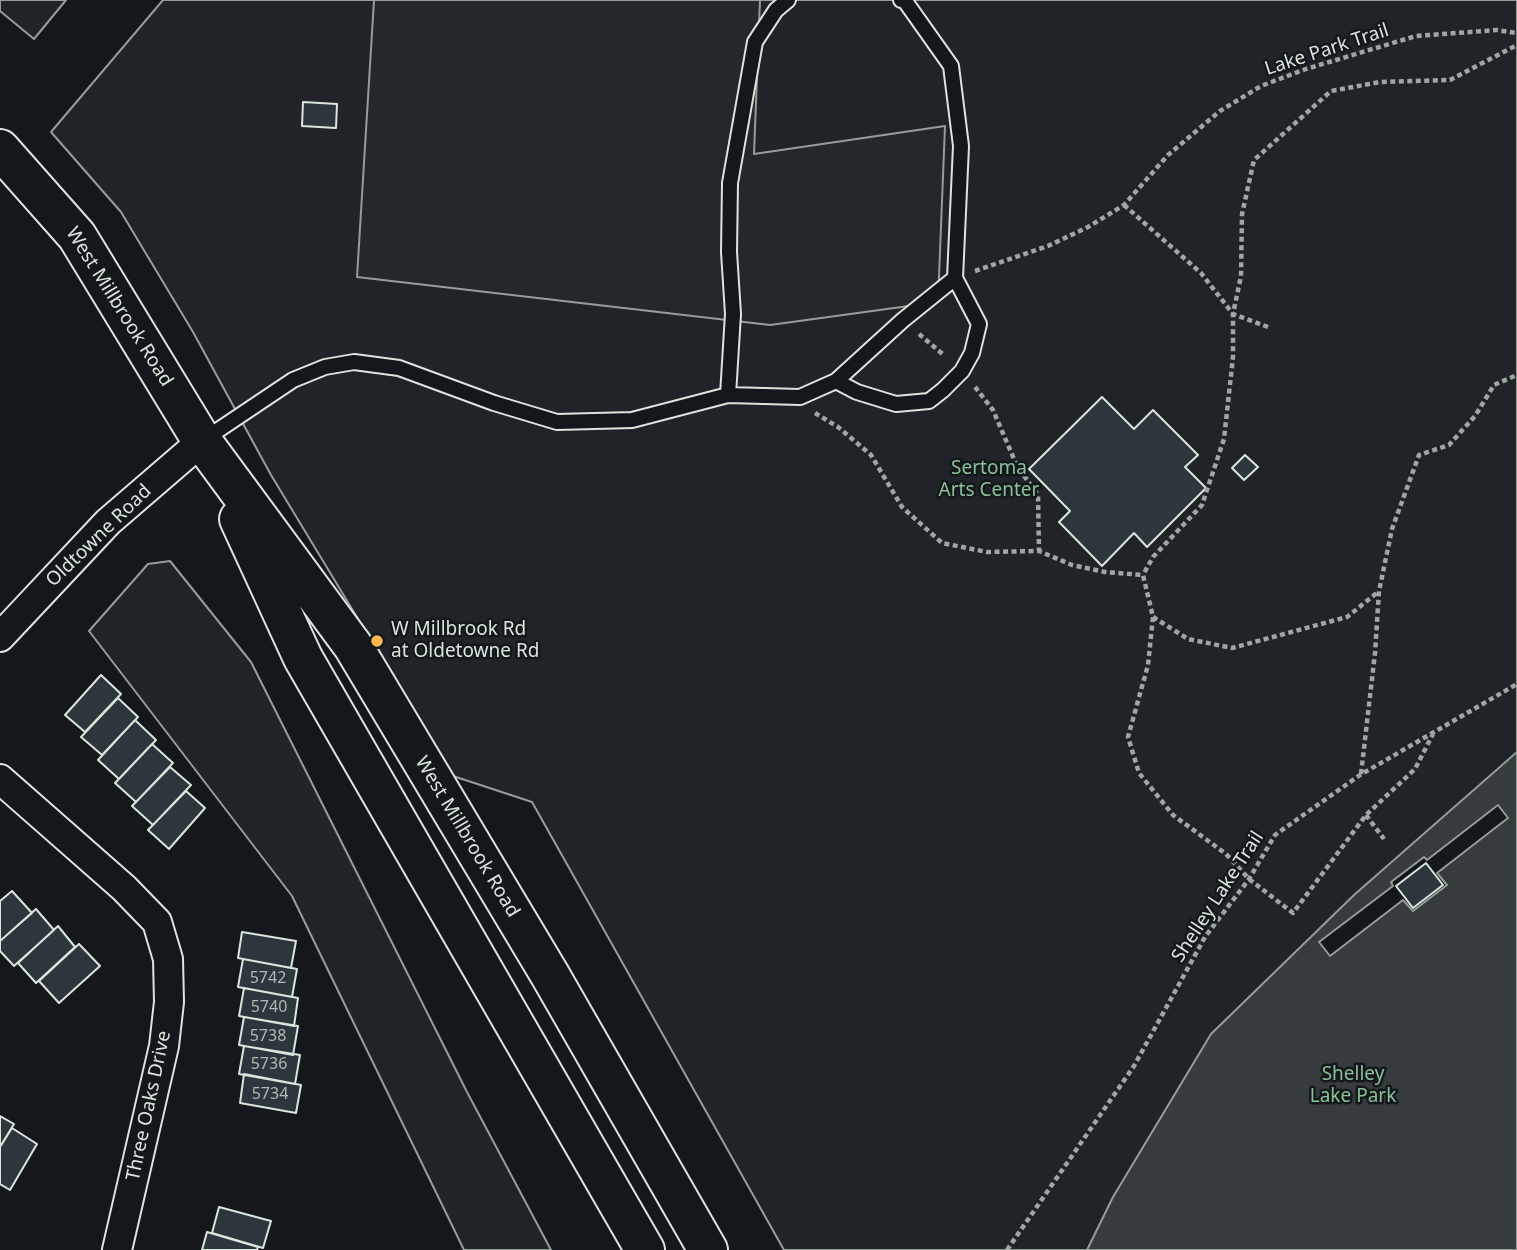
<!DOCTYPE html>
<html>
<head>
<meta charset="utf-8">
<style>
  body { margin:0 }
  canvas { display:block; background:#14181c }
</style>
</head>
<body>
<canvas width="1517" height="1250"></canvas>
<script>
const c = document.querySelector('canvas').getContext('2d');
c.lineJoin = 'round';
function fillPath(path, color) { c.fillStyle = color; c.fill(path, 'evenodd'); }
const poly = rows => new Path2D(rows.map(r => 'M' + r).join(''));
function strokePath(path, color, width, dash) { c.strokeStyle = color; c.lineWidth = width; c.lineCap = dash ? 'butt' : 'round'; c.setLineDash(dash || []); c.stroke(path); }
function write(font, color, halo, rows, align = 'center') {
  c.font = font + ' "Noto Sans",sans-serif'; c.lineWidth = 5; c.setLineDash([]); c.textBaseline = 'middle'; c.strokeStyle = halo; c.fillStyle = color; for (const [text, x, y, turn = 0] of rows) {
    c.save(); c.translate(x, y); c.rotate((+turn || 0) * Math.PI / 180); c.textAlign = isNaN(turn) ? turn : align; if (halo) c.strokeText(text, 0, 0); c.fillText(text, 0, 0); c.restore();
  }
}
const green = poly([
  [0,0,66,0,34,39,0,11,0,0],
  [163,0,1517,0,1517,1250,784,1250,532,802,453,776,271,475,193,332,121,212,51,132,163,0],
  [170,561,251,662,467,1092,551,1250,464,1250,292,896,89,631,148,564,170,561]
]);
const parking = poly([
  [374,0,760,0,754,154,945,126,938,302,770,325,357,277,374,0]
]);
const water = poly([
  [1517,752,1517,1250,1087,1250,1113,1197,1211,1034,1354,895,1517,752]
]);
const pier = poly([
  [1498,805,1508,818,1437,873,1447,885,1413,911,1403,900,1330,956,1319,942,1393,886,1391,882,1424,857,1427,860,1498,805]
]);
const building = poly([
  [303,102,337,104,336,128,302,126,303,102],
  [1102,397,1134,429,1153,410,1198,455,1185,467,1206,488,1147,547,1134,533,1102,566,1059,522,1070,511,1029,469,1102,397],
  [1245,455,1258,467,1244,480,1232,468,1245,455],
  [101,675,121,694,85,732,65,715,101,675],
  [118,698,138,717,102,755,81,737,118,698],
  [135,720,156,740,119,779,98,760,135,720],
  [152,744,173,763,136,802,115,783,152,744],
  [170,767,191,785,153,825,132,806,170,767],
  [186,791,205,808,169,849,148,830,186,791],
  [1426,863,1443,885,1413,908,1396,886,1426,863],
  [12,891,32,913,0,941,0,901,12,891],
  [36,909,54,930,14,966,0,951,0,941,36,909],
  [58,926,75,947,36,983,18,963,58,926],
  [242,932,296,941,291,968,238,958,242,932],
  [79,944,100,966,59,1003,39,981,79,944],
  [243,959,297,969,292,997,238,987,243,959],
  [244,988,298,998,294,1026,239,1016,244,988],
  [244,1017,298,1026,293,1055,239,1045,244,1017],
  [244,1046,300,1055,295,1084,239,1074,244,1046],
  [244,1074,301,1085,296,1113,240,1103,244,1074],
  [0,1116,14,1124,0,1147,0,1116],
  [12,1128,37,1144,10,1190,0,1184,0,1147,12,1128],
  [219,1207,271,1221,263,1248,212,1233,219,1207],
  [207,1232,258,1247,257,1250,202,1250,207,1232]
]);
const path = poly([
  [1124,205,1201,273,1233,314,1233,357,1224,439,1202,505,1153,557,1143,575],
  [975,271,1048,246,1088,227,1124,205,1168,155,1220,111,1261,86,1306,69,1416,36,1497,30,1517,33],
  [1268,327,1233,314,1241,276,1242,214,1254,160,1331,91,1380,82,1450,80,1517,45],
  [919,334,945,356],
  [975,387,993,410,1017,466,1038,495,1039,551],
  [815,413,838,427,871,455,902,507,942,543,987,552,1039,551,1072,565,1105,572,1143,575,1153,617,1148,665,1128,737,1139,773,1173,815,1226,854,1249,879,1293,913,1366,815,1415,769,1433,734],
  [1153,617,1188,639,1232,648,1347,617,1378,592],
  [1361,774,1375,653,1379,591,1392,529,1419,455,1449,445,1475,416,1494,385,1517,375],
  [1366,815,1384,839],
  [1007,1250,1134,1066,1205,937,1249,879,1275,835,1360,775,1517,684]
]);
const service = poly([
  [836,381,857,392,896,404,929,401,943,390,962,371,972,353,979,324,955,278],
  [728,395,733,314,729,252,730,183,755,42,776,10,788,0],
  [202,441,293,380,325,367,354,362,399,368,494,403,557,422,632,420,728,395,800,397,836,381,903,320,955,278,961,146,951,66,905,1,901,0]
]);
const minor = poly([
  [0,637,108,522,202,441],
  [0,779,124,888,157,922,168,959,169,1002,164,1046,117,1250]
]);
const primary = poly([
  [0,149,77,236,202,441,353,646,550,975,708,1250],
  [239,519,303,658,645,1250]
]);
const markers = [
  [377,641,7,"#ffb74d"]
];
const numberNames = [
  ["5742",268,978],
  ["5740",269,1007],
  ["5738",268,1036],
  ["5736",269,1064],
  ["5734",270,1094]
];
const streetNames = [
  ["Lake Park Trail",1327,50,-18],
  ["West Millbrook Road",119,307,58],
  ["Oldtowne Road",99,536,-44],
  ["West Millbrook Road",467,837,59],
  ["Shelley Lake Trail",1218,897,-57],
  ["Three Oaks Drive",149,1106,-78]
];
const parkNames = [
  ["Sertoma",989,469],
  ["Arts Center",989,491],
  ["Shelley",1353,1075],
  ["Lake Park",1353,1097]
];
const poiNames = [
  ["W Millbrook Rd",391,630],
  ["at Oldetowne Rd",391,652]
];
fillPath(green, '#202428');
strokePath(green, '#939e99', 2);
fillPath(parking, '#24282b');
strokePath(parking, '#939e99', 2);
fillPath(water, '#363b3e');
strokePath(water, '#939e99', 2);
fillPath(pier, '#14181c');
strokePath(pier, '#939e99', 2);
fillPath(building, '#2c363c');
strokePath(building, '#d8e6dc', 2);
strokePath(service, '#d8e6dc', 18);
strokePath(minor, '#d8e6dc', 32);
strokePath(primary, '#d8e6dc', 42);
strokePath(path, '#9da8a2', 4.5, [5, 3.5]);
strokePath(service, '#14181c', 14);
strokePath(minor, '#14181c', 28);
strokePath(primary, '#14181c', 38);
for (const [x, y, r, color] of markers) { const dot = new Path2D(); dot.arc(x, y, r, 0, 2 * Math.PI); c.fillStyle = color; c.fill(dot); strokePath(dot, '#14181c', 2.5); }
write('16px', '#adbab4', null, numberNames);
write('19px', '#d8e6dc', '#14181c', streetNames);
write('19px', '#8ac095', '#14181c', parkNames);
write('19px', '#d8e6dc', '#14181c', poiNames, 'left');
</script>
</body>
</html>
